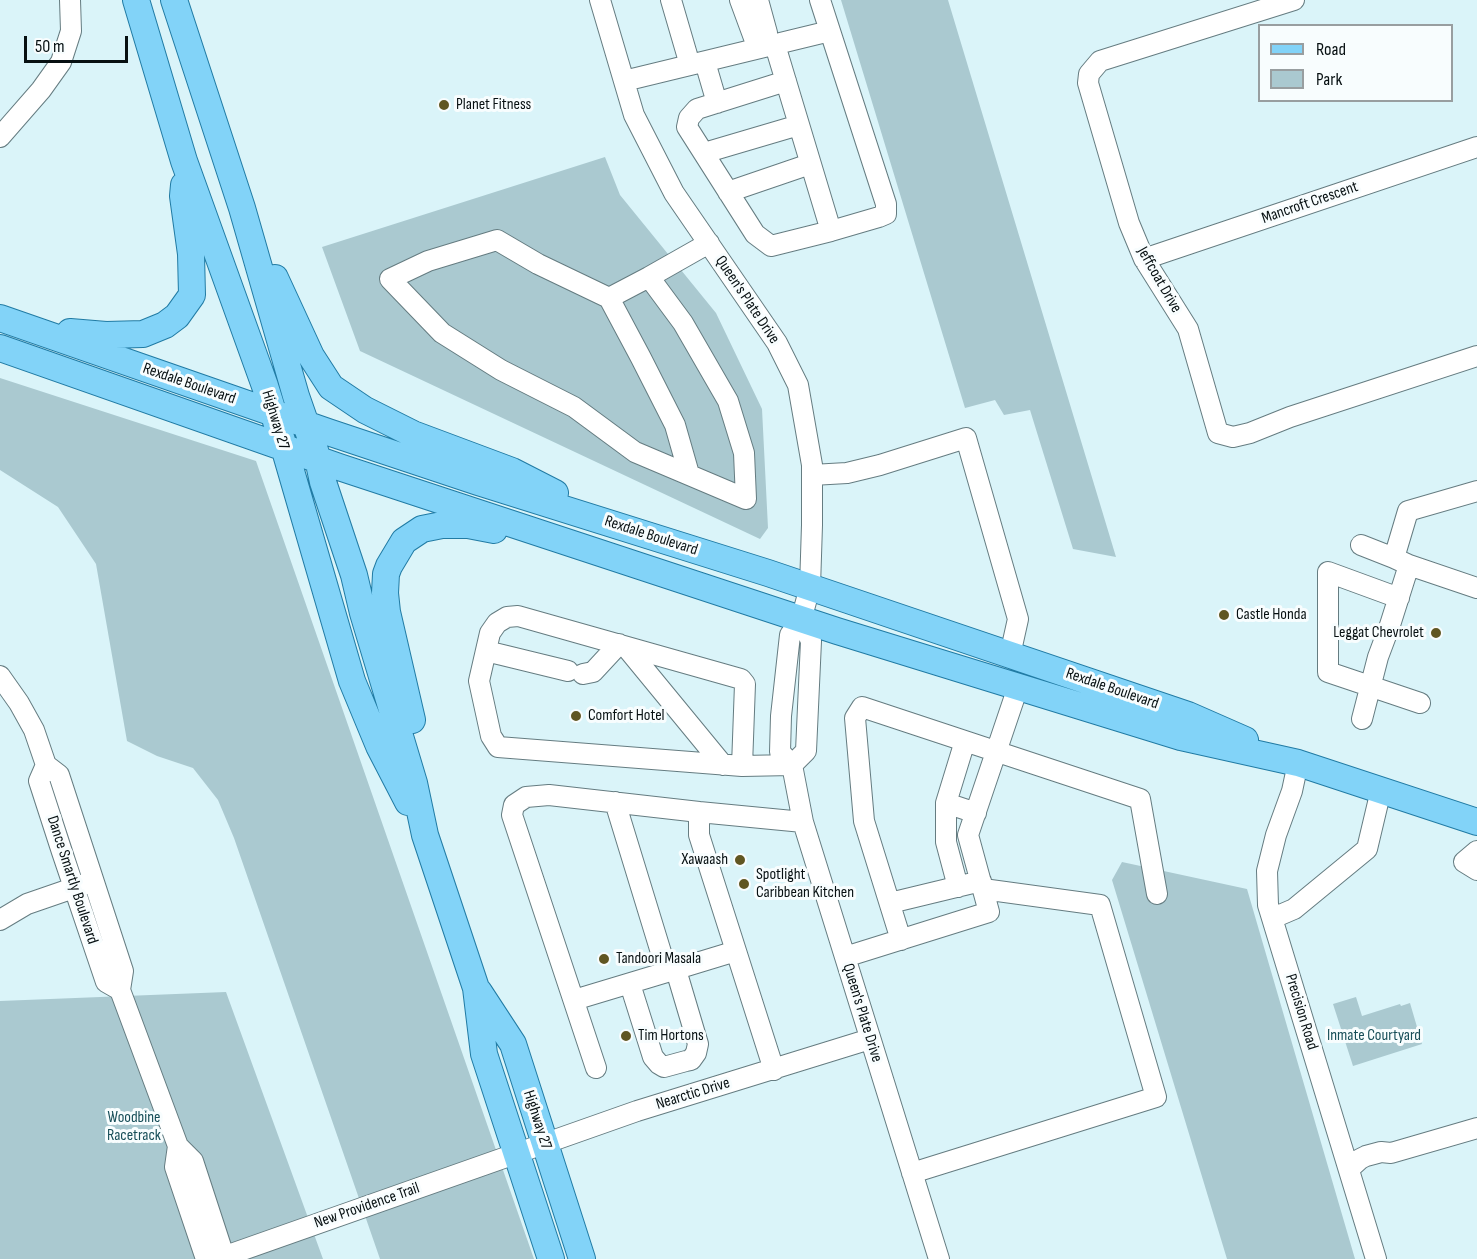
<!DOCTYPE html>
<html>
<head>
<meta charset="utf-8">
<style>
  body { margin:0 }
  #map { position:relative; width:1477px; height:1259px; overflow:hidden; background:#daf4f9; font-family:"Sofia Sans Condensed",sans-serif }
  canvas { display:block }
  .legend { position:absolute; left:1258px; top:24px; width:195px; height:78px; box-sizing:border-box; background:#f8fdfe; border:2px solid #989ea0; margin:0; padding:8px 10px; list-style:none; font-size:18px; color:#071012 }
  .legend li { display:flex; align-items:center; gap:12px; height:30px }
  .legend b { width:30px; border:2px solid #989ea0 }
  .scale { position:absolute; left:24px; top:36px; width:104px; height:27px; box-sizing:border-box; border:3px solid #071012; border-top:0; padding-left:8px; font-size:18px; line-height:21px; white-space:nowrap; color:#071012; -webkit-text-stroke:4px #f8fdfe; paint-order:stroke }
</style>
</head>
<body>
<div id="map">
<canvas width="1477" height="1259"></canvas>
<ul class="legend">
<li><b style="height:8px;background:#82d3f8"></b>Road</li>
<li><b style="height:16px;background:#aac9d0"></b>Park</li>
</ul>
<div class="scale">50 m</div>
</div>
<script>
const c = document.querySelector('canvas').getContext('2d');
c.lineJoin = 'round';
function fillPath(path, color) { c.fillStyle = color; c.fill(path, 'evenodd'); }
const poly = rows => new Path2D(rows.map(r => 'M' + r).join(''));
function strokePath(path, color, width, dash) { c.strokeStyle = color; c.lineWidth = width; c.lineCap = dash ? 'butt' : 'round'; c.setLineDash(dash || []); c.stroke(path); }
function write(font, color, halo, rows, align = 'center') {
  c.font = font + ' "Sofia Sans Condensed",sans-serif'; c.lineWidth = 6; c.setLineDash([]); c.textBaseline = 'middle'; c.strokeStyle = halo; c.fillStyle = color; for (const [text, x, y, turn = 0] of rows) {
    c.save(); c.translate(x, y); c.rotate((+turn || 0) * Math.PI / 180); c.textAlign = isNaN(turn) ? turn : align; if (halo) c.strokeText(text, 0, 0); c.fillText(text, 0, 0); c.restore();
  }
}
const green = poly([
  [841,0,948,0,1116,557,1073,549,1030,410,1004,415,995,400,965,408],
  [605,157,620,195,716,313,762,409,768,528,760,539,360,351,322,247],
  [0,378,256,461,534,1259,380,1259,234,838,218,800,193,768,157,756,127,741,96,564,58,507,0,470],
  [1122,862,1247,889,1355,1259,1227,1259,1112,880],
  [226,992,323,1259,0,1259,0,1001],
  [1356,997,1362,1016,1400,1004,1401,1006,1410,1003,1422,1044,1353,1066,1333,1004]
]);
const minor = poly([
  [600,0,634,115,674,193,777,343,798,385,812,465,812,525,810,587,801,620,790,635,781,716,780,752,792,765,803,822,939,1259],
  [671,0,690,65],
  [740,0,754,38,764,41,767,33,758,0],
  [1294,0,1100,61,1089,74,1088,83,1129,223,1144,259,1188,329,1218,433,1233,437,1250,433,1290,417,1477,356],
  [830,31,886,204,886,214,879,217,831,231],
  [775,45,831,231,771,246,755,234,687,127,689,118,697,109,786,81],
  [705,62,717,103],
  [624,81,830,31,820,0],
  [0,137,41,90,61,62,71,31,70,0],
  [704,153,799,125],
  [728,192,810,164],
  [1144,259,1477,147],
  [649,277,683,323,728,401,744,453,746,499,635,452,574,407,501,370,442,333,390,279,428,261,497,240,538,264,609,298,649,277,709,243],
  [609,298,641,358,675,425,689,474],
  [812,475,847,473,880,465,966,438,1018,619,1010,655],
  [1361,545,1394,558],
  [1409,565,1394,558,1408,511,1477,491],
  [1399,598,1328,572,1328,672,1420,703],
  [626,647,723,765],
  [486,651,568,671],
  [583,674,593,672,619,644],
  [0,676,19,703,34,730,46,765,59,775,123,971,120,990,178,1146,193,1161,225,1259],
  [1362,719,1378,657,1390,625,1409,565,1477,588],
  [965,741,946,803,976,813],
  [1298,763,1292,791,1276,835,1267,871,1268,905,1376,1259],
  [46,765,39,781,62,852,106,982,120,990],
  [792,765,806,751,811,641,801,620],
  [742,766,745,684,741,679,518,616,507,617,497,623,490,633,479,681,491,736,498,747,742,766,792,765],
  [615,802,667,972,736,951],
  [946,803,946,842,958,887],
  [1477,851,1464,862,1477,870],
  [890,903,981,881],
  [1273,918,1294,909,1367,849,1381,790],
  [0,920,27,904,85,884],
  [901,940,864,821,855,718,862,707,1140,799,1157,894],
  [845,957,989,912,968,835,1018,687],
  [630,984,653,1057,659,1064,664,1067,686,1061,691,1060,696,1053,698,1044,676,970],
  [574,1000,667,972],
  [596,1068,512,815,514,805,526,797,549,795,699,812],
  [774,1070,699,835,699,812,803,822],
  [178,1146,175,1167,206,1259],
  [1349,1169,1360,1159,1366,1156,1381,1152,1391,1153,1477,1128],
  [912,1173,1156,1097,1100,905,983,889],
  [217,1259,637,1111,870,1039]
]);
const major = poly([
  [136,0,184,161,265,386,284,447,352,681,379,746,408,802],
  [174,0,242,208,296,396,318,459,323,482,354,575,363,613,414,783,425,835,476,988,484,1054,551,1259],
  [275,278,311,356,331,387,365,410,413,434,512,471,555,493],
  [0,318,328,432,478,482,768,573,1188,715,1245,740],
  [70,332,106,335,143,334,165,325,177,316,192,295,191,254,183,196,184,185],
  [0,348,339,467,837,631,1181,737,1298,763,1477,822],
  [412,720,387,612,385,593,386,574,389,566,404,541,422,529,442,525,468,525,494,530],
  [479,992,513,1044,582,1259]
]);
const markers = [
  [444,105,6,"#605622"],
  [1224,615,6,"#605622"],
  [1436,633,6,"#605622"],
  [576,716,6,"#605622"],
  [740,860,6,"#605622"],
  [744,884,6,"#605622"],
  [604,959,6,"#605622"],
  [626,1036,6,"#605622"]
];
const poiNames = [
  ["Planet Fitness",456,105],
  ["Castle Honda",1236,615],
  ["Leggat Chevrolet",1424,633,"right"],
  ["Comfort Hotel",588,716],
  ["Xawaash",728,860,"right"],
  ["Spotlight",756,875],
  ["Caribbean Kitchen",756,893],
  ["Tandoori Masala",616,959],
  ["Tim Hortons",638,1036]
];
const streetNames = [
  ["Mancroft Crescent",1310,203,-19],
  ["Jeffcoat Drive",1159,280,60],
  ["Queen's Plate Drive",747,300,56],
  ["Rexdale Boulevard",189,384,19],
  ["Highway 27",275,420,73],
  ["Rexdale Boulevard",651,536,18],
  ["Rexdale Boulevard",1112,689,19],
  ["Dance Smartly Boulevard",72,880,72],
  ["Precision Road",1301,1012,73],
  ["Queen's Plate Drive",862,1013,73],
  ["Nearctic Drive",693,1094,-17],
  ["Highway 27",537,1120,72],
  ["New Providence Trail",367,1206,-19]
];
const parkNames = [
  ["Inmate Courtyard",1374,1036],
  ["Woodbine",134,1118],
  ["Racetrack",134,1136]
];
fillPath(green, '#aac9d0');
strokePath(minor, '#657c81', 22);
strokePath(major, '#217ba4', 28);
strokePath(minor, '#fff', 20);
strokePath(major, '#82d3f8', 26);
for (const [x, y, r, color] of markers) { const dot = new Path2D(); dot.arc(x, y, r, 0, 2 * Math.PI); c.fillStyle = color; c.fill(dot); strokePath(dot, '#f8fdfe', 2); }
write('16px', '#071012', '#f8fdfe', poiNames, 'left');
write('16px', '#071012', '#f8fdfe', streetNames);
write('16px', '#174e58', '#f8fdfe', parkNames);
</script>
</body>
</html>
